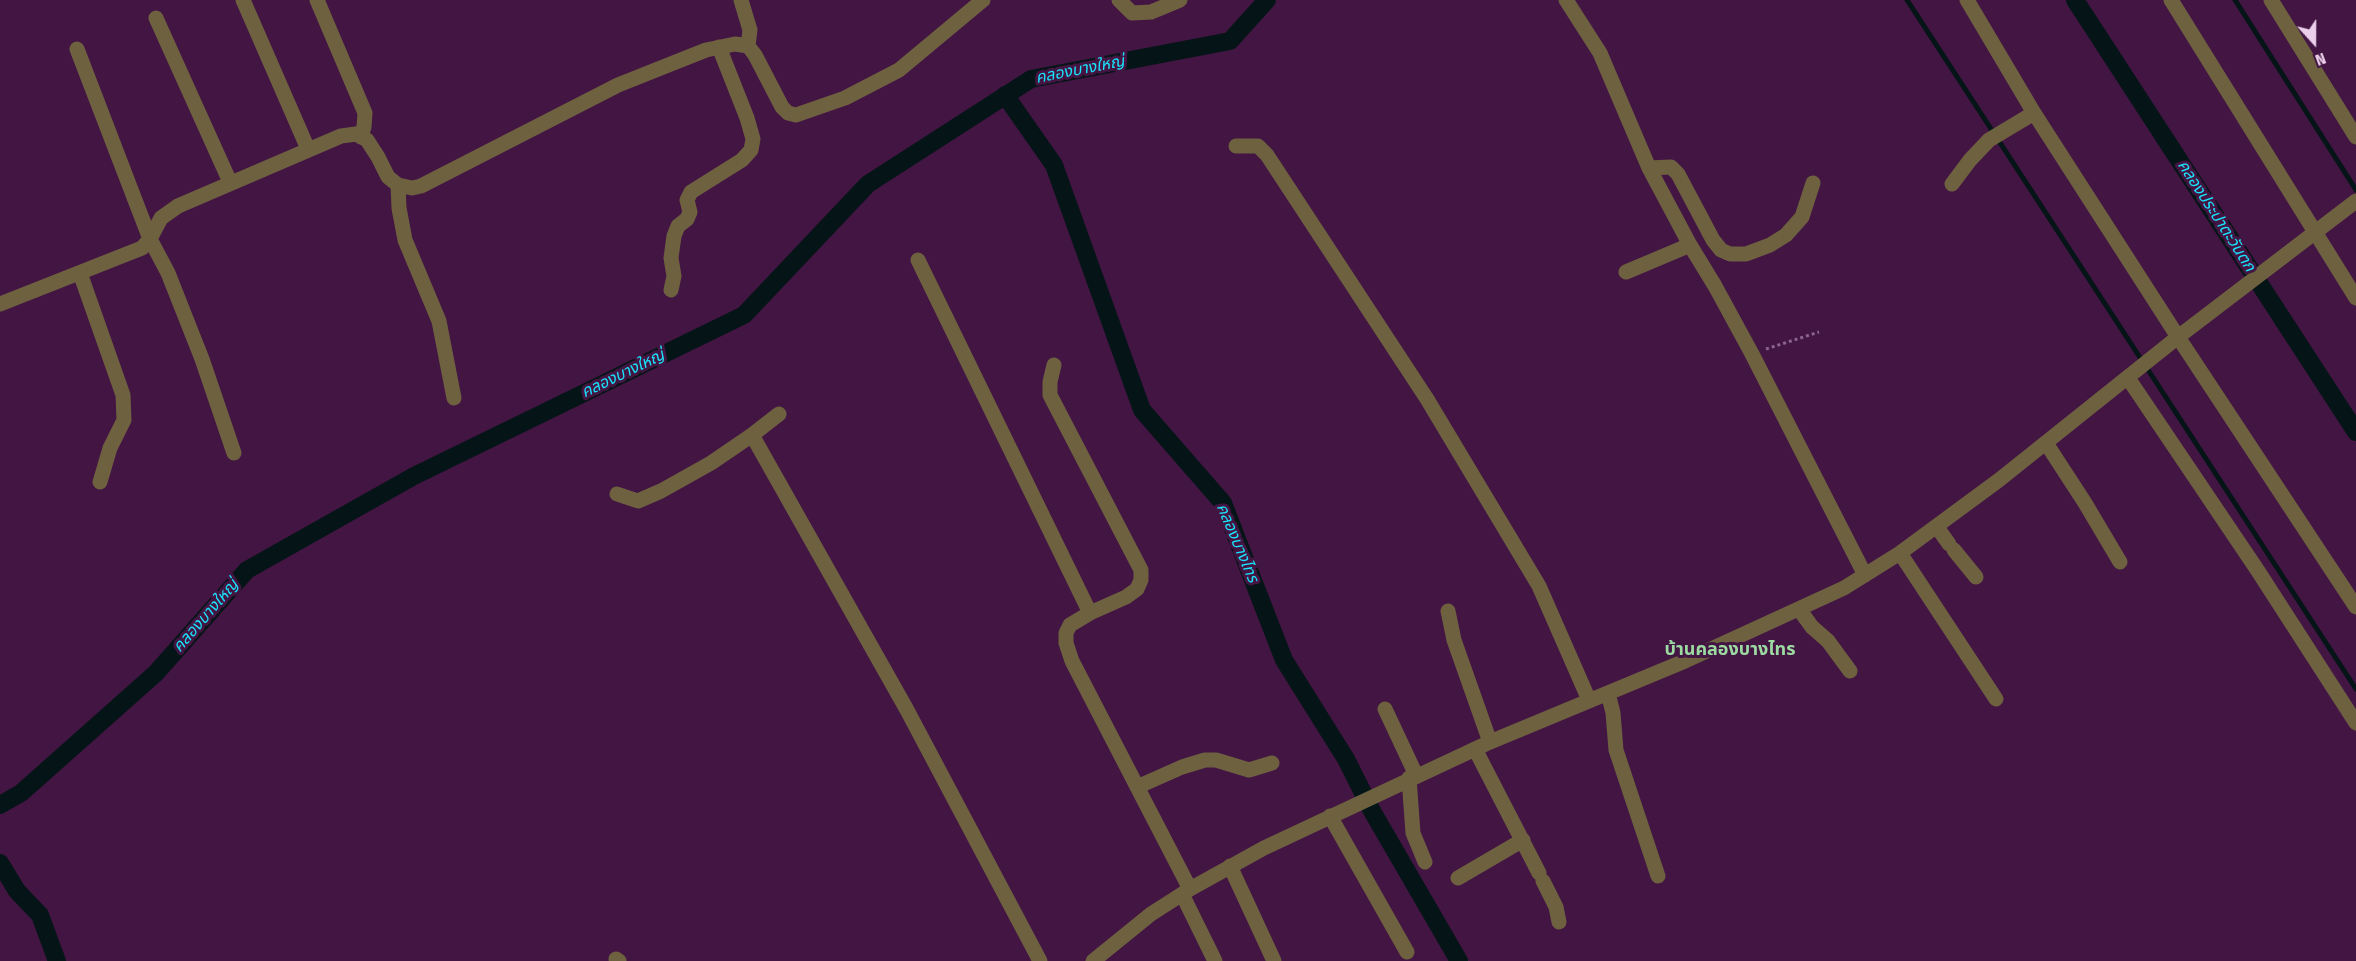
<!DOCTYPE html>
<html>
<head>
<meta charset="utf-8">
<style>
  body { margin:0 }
  #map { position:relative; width:2356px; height:961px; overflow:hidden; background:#431543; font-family:"Fira Sans Condensed",sans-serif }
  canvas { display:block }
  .north { position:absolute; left:2284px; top:12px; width:60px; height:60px; -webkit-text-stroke:4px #431543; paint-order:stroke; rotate:159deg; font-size:16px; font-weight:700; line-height:24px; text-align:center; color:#ecd0eb }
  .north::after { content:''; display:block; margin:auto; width:21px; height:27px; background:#ecd0eb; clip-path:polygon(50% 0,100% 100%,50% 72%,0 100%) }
</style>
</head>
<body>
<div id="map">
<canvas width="2356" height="961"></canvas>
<div class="north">N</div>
</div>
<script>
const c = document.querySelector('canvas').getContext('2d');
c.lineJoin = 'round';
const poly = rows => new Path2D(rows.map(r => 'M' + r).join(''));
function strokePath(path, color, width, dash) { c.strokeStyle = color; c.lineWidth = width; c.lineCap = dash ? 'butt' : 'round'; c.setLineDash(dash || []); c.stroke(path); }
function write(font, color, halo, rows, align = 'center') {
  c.font = font + ' "Fira Sans Condensed","Noto Sans Thai",sans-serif'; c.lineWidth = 6; c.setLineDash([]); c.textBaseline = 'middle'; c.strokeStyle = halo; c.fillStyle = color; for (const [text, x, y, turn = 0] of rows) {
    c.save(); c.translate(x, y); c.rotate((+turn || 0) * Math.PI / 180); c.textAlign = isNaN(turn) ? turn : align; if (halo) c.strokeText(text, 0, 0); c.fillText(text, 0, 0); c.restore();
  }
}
const stream = poly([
  [1907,0,2356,689],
  [2235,0,2356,190]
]);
const canal = poly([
  [2075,0,2356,432],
  [1005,95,1054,165,1142,410,1223,503,1284,660,1346,759,1372,811,1459,961],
  [0,805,21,793,156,673,247,570,414,476,744,315,868,184,1031,79,1230,41,1267,0],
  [0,863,17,891,40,915,57,961]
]);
const path = poly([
  [1766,349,1819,332]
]);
const minor = poly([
  [243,0,308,149],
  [317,0,365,113,364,127,361,137],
  [741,0,750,30,748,46],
  [1119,0,1132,13,1151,12,1180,0],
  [1566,0,1600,53,1649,168,1690,245,1715,286,1752,354,1865,575],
  [1967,0,2034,113,2178,337,2356,607],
  [2171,0,2356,298],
  [2271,0,2356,137],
  [156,18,230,182],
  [77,49,150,239,168,273,202,359,234,453],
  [1236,146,1258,146,1267,155,1427,399,1539,586,1589,700],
  [1649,168,1671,167,1678,174,1713,240,1721,250,1730,254,1746,254,1770,245,1786,235,1802,217,1813,183],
  [1952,184,1970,160,1989,140,2034,113],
  [398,185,399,208,405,240,439,321,454,398],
  [918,260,1090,613],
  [1626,272,1690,245],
  [80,273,123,395,124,420,110,448,100,482],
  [671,290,674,276,671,258,674,236,678,226,687,219,690,212,687,200,691,192,742,160,751,150,753,139,747,118,719,47],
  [0,304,142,248,150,239,161,218,178,206,341,136,356,134,367,140,378,157,388,177,398,185,412,188,421,186,618,85,706,50,735,44,748,46,755,55,782,107,788,113,796,115,845,98,899,70,983,0],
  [1054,365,1050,382,1050,395,1141,570,1141,580,1137,589,1126,597,1090,613,1070,625,1066,633,1066,643,1072,661,1190,889],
  [2128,378,2258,571,2356,723],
  [779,414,752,435,907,710,1040,961],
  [2046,443,2085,503,2120,562],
  [617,494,638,501,661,491,711,463,752,435],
  [1937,527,1949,544],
  [1954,550,1976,577],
  [1900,553,1996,699],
  [1799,609,1812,627,1828,641,1850,671],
  [1448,611,1454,640,1490,742],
  [1608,693,1613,713,1616,750,1658,876],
  [1385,709,1416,775],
  [1475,749,1539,873],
  [1409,778,1413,833,1425,862],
  [1137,787,1182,767,1205,760,1216,760,1249,770,1272,763],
  [1330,816,1407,952],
  [1230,866,1274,961],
  [1458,878,1523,840],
  [1543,881,1556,907,1559,922],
  [1182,894,1215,961],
  [616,959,619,961],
  [1093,961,1151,914,1190,889,1264,848,1490,742,1685,661,1844,588,1900,553,1999,480,2178,337,2356,201]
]);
const waterNames = [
  ["คลองบางใหญ่",1080,70,-11],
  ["คลองประปาตะวันตก",2216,216,57],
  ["คลองบางใหญ่",623,374,-26],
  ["คลองบางไทร",1237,543,67],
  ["คลองบางใหญ่",206,616,-49]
];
const quarterNames = [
  ["บ้านคลองบางไทร",1730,650]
];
strokePath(stream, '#051517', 5);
strokePath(canal, '#051517', 18);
strokePath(path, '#8b658b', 3, [3, 3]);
strokePath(minor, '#6e6140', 15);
write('italic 16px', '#19e4fa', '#431543', waterNames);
write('bold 18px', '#9cdaa2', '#431543', quarterNames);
</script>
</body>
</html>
